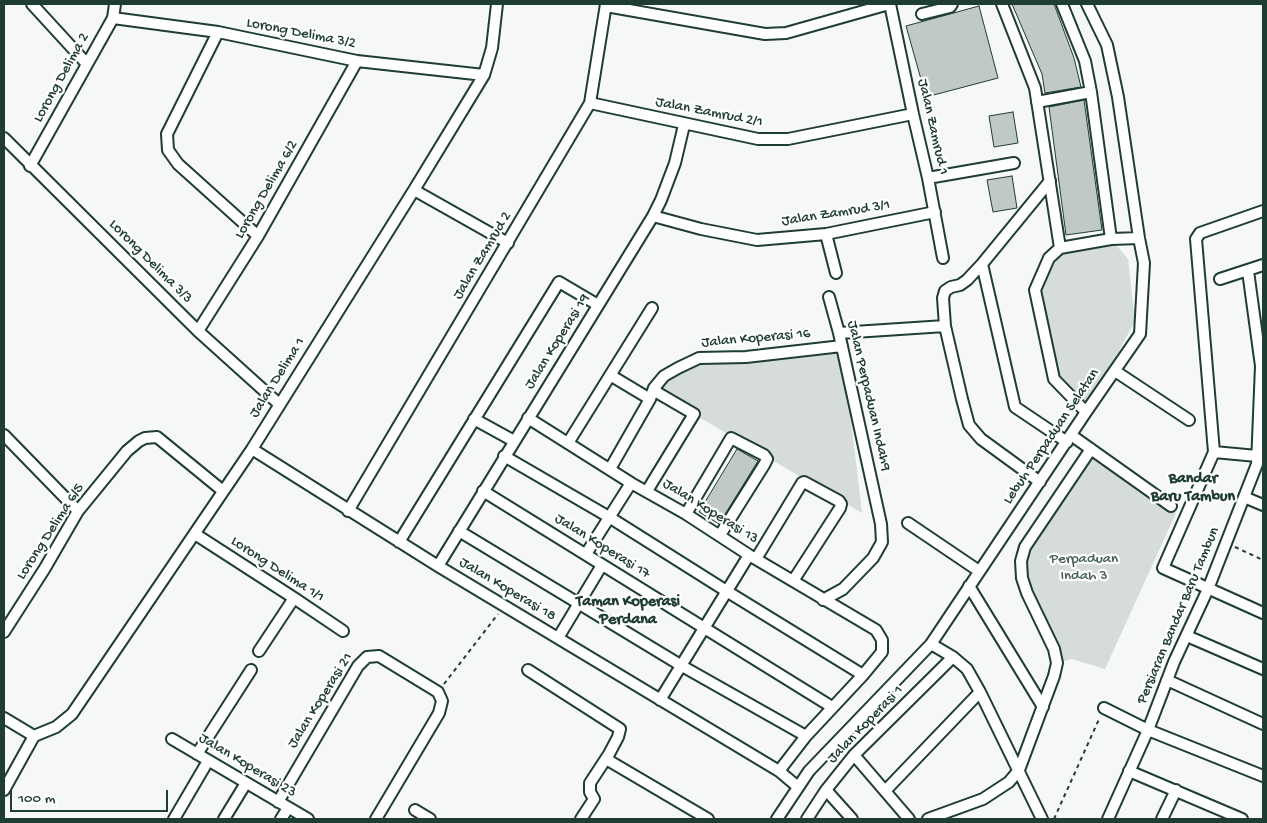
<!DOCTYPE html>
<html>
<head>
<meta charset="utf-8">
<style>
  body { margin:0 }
  #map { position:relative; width:1267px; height:823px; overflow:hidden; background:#f6f7f7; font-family:"Gochi Hand",sans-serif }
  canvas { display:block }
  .frame { position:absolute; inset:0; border:5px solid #1f3d34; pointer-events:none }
  .scale { position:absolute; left:10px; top:790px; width:158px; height:22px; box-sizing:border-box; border:2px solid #1f3d34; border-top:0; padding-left:6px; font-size:15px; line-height:18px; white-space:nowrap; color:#1f3d34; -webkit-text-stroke:4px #fff; paint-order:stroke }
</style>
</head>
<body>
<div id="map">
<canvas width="1267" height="823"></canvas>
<div class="frame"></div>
<div class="scale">100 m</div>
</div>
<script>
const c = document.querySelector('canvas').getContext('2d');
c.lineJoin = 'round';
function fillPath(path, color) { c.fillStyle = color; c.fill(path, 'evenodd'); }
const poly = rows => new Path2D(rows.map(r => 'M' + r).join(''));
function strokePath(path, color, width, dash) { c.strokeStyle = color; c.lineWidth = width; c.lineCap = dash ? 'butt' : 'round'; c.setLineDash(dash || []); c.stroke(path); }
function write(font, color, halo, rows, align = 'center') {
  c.font = font + ' "Gochi Hand",sans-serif'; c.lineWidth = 4.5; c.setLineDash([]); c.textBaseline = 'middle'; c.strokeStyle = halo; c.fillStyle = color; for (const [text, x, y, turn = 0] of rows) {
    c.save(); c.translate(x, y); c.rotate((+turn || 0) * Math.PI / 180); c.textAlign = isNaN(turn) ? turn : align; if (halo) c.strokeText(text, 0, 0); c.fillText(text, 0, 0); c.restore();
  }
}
const green = poly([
  [1111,239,1128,259,1135,321,1086,412,1054,379,1035,290,1060,248],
  [843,353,862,513,658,393,660,381,699,358],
  [1091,449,1176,513,1105,669,1072,659,1057,663,1022,578,1025,547]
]);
const building = poly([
  [1012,4,1054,4,1074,58,1081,87,1045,93,1042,74,1012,4],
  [979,6,998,78,926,97,906,26,979,6],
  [1084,100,1102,230,1066,235,1049,107,1084,100],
  [1013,112,1018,143,994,147,989,116,1013,112],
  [1012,176,1017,208,993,212,987,180,1012,176],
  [737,449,758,461,719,524,699,512,737,449]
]);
const path = poly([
  [1235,547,1263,560],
  [444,684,498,614],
  [1054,819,1100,717]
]);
const minor = poly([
  [32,4,87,64],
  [890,4,913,114,928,178,943,258],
  [1002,4,1035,88,1060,248],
  [1062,4,1085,61,1091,92,1111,239],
  [606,6,765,34,786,33,889,4],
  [922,14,950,7,952,4],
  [113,18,218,32,357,61,484,75],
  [218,32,167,134,168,150,178,164,258,236],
  [1037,102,1091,92],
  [590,103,758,139,788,139,913,114],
  [4,138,198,331,279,404],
  [30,166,113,18,115,4],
  [928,178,1014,163],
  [414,190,508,243],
  [653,216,701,229,757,240,826,234,935,212],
  [826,234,836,273],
  [982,264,1015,407,1067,442],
  [1220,279,1263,265],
  [198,331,258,236,357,61],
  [839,333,945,326],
  [1115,371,1189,420],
  [610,375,650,399],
  [1086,412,1054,379,1035,290,1049,258,1060,248,1111,239,1139,238],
  [528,418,631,483,686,514,749,555,876,630,882,640,882,652,863,675,806,736,779,771],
  [474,419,514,441],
  [4,435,78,511],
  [1071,435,1171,506],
  [568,443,652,308],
  [252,449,438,566,779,771,798,787],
  [1214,452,1163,568,1263,613],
  [504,456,609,517,728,592,863,675],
  [1257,456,1214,452,1196,239,1200,233,1263,211],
  [610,469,650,399,654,388,664,376,678,368,699,358,746,357,842,346],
  [1040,482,981,439,969,425,962,399,945,326,943,298,945,291,951,287,960,285,967,280,982,264,1050,181],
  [483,491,832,707],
  [647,491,694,414,658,393,654,388],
  [1244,497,1263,505],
  [348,511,590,103,606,4],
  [686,514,731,438,764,455,767,459,764,465,720,535],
  [908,523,979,571],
  [459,531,682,666,806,736],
  [195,534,294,598,343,631],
  [399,542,559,282,598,305],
  [586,554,631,483],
  [756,559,802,483,804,482,839,501,841,504,840,508,793,581],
  [438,566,653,216,661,200,675,163,684,125],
  [969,586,1043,707],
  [823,600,843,589,873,558,882,542,881,524,839,333,829,297],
  [4,632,45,568,78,511,127,451,139,441,145,438,157,437,223,491],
  [1187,636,1263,669],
  [558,638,602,565],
  [931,644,953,657,967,669,980,692,1042,819],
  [259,651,294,598],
  [528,670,620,729,618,737,609,754,590,783,590,792,594,799,581,819],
  [1167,680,1263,724],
  [660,700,749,555],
  [1104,708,1148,730,1263,776],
  [4,718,34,736],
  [34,736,56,727,72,714,252,449,414,190,484,75,492,48,497,4],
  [172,739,308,819],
  [197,754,251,670],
  [854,755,909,819],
  [606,759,708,819],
  [1129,771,1242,819],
  [4,790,34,736],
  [826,790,852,819],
  [885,791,980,692],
  [278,802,358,666,367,657,379,656,438,692,442,701,439,713,376,819],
  [415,810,430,819],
  [174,819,208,761],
  [224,819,246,783],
  [281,819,288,808],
  [777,819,809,771,931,644,1086,412,1140,334,1144,263,1139,238,1118,97,1107,45,1087,4],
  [807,819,826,790,854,755,953,657],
  [928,819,983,799,1009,782,1019,770,1054,676,1057,663,1054,649,1027,593,1022,578,1021,561,1025,547,1091,449],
  [1108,819,1148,730,1174,662,1208,589,1257,464,1261,366,1248,271],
  [1162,819,1176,790]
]);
const streetNames = [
  ["Lorong Delima 3/2",301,34,11],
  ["Lorong Delima 2",62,78,-61],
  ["Jalan Zamrud 2/1",709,113,11],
  ["Jalan Zamrud 1",932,127,77],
  ["Lorong Delima 6/2",267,190,-60],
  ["Jalan Zamrud 3/1",836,214,-9],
  ["Jalan Zamrud 2",483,256,-59],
  ["Lorong Delima 3/3",150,262,45],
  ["Jalan Koperasi 16",756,339,-5],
  ["Jalan Koperasi 19",558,342,-58],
  ["Jalan Delima 1",278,378,-58],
  ["Jalan Perpaduan Indah9",868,396,77],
  ["Lebuh Perpaduan Selatan",1052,437,-56],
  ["Jalan Koperasi 13",710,512,32],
  ["Lorong Delima 6/5",51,532,-57],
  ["Jalan Koperasi 17",602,547,32],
  ["Lorong Delima 1/1",277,570,33],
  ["Jalan Koperasi 18",507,590,31],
  ["Persiaran Bandar Baru Tambun",1179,616,-67],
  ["Jalan Koperasi 21",321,701,-58],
  ["Jalan Koperasi 1",866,725,-46],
  ["Jalan Koperasi 23",247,766,31]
];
const parkNames = [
  ["Perpaduan",1084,560],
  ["Indah 3",1084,577]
];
const neighbourhoodNames = [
  ["Bandar",1193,480],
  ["Baru Tambun",1193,498],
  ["Taman Koperasi",628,603],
  ["Perdana",628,621]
];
fillPath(green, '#d6dcdb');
fillPath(building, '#c0c9c6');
strokePath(building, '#1f3d34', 1);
strokePath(minor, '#1f3d34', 14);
strokePath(path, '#1f3d34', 2, [4, 4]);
strokePath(minor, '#fff', 10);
write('15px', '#1f3d34', '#fff', streetNames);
write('15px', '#445d55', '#fff', parkNames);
write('bold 16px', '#1f3d34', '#fff', neighbourhoodNames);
</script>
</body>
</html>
